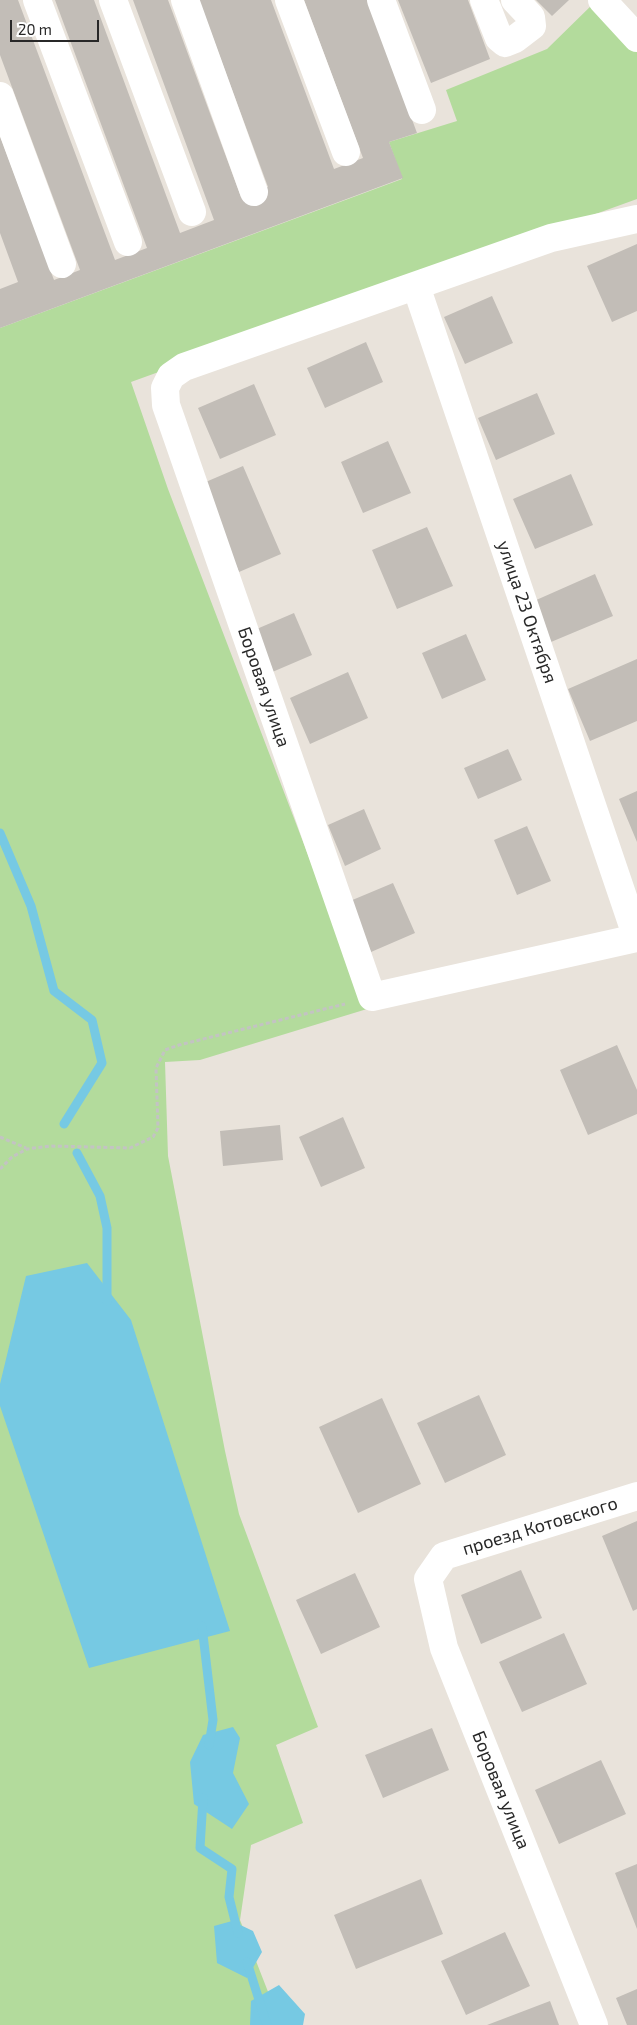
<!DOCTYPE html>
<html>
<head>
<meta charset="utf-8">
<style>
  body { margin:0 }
  #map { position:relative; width:637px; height:2025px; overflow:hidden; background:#e9e3db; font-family:"Exo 2",sans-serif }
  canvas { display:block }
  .scale { position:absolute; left:10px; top:20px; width:89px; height:22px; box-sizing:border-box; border:2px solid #282828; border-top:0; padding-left:6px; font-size:15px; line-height:18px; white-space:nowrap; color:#282828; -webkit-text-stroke:4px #fff; paint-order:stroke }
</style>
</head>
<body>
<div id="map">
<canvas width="637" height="2025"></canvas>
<div class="scale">20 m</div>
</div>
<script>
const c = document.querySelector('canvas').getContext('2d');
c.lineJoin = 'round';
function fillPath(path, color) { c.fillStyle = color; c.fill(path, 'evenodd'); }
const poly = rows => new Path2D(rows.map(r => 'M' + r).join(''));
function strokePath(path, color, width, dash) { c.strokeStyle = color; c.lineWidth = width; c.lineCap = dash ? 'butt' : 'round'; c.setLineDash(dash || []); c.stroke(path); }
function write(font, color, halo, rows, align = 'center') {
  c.font = font + ' "Exo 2",sans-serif'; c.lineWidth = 5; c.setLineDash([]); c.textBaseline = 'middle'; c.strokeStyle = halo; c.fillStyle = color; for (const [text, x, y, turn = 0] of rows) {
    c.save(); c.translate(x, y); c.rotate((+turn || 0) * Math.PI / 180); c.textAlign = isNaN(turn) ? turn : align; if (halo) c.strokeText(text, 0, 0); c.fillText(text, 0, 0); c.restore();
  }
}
const green = poly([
  [597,0,637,38,637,199,131,382,168,489,367,1009,200,1060,165,1062,168,1156,225,1451,239,1514,318,1727,276,1745,303,1823,251,1845,240,1920,281,2025,0,2025,0,328,402,179,389,142,457,121,446,90,547,49]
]);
const water = poly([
  [87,1263,131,1320,230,1631,89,1668,0,1406,0,1384,26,1276],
  [233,1727,240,1738,233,1773,249,1804,232,1829,194,1804,190,1762,203,1735],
  [232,1921,253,1931,262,1952,247,1978,217,1963,214,1926],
  [279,1985,305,2014,303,2025,250,2025,251,2001]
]);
const stream = poly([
  [0,833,31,906,54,991,92,1020,102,1063,64,1124],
  [77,1153,100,1196,107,1228,107,1301],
  [202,1626,213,1720,209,1745],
  [203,1798,200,1848,232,1869,229,1897,238,1933],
  [247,1962,267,2025]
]);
const building = poly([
  [0,0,18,0,115,260,147,248,55,0,94,0,180,233,214,220,133,0,168,0,241,197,268,187,199,0,271,0,334,169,363,158,304,0,368,0,417,133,389,142,403,178,0,328,0,289,18,282,0,233,0,136,54,280,80,270,0,55],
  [398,0,468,0,490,59,431,83],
  [536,0,569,0,552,16],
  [637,244,637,311,612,322,587,266],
  [492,296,513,343,465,364,444,317],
  [366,342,383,382,325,408,307,368],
  [254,384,276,435,220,459,198,408],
  [537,393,555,434,496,460,478,418],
  [388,441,411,493,363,513,341,462],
  [243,466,281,554,239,572,201,484],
  [571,474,593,525,535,549,513,499],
  [427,527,453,586,397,609,372,550],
  [595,574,613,616,551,642,534,601],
  [294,613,312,655,270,673,252,631],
  [466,634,486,680,442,699,422,653],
  [637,659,637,721,590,741,568,689],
  [348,672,368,718,310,744,290,698],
  [508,749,522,780,478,799,464,768],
  [637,791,637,842,619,799],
  [364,809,381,849,345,866,328,825],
  [527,826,551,881,517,895,494,840],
  [393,883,415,933,371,952,350,901],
  [617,1045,637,1090,637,1114,588,1135,560,1070],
  [343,1117,365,1168,321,1187,299,1137],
  [280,1125,283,1160,223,1166,220,1131],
  [479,1395,506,1455,445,1483,417,1423],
  [382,1398,421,1484,358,1513,319,1427],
  [637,1521,637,1609,633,1611,602,1536],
  [521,1570,542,1618,481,1644,461,1595],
  [355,1573,380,1627,321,1654,296,1600],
  [564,1633,587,1684,522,1712,499,1662],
  [432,1728,449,1770,383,1798,365,1755],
  [601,1760,626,1814,559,1844,535,1790],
  [637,1864,637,1929,615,1873],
  [421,1879,443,1934,356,1969,334,1915],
  [505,1932,530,1986,466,2015,441,1961],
  [637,1989,637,2025,627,2025,616,1998],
  [550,2001,559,2025,487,2025]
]);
const path = poly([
  [0,1137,26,1148],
  [0,1169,12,1157,27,1149,50,1146,130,1148,153,1137,158,1128,156,1068,165,1050,179,1045,345,1004]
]);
const minor = poly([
  [37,0,128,242],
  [113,0,192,212],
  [185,0,254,192],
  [289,0,346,152],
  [381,0,422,110],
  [484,0,499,38,505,43,515,39,532,26,531,17,515,0],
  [602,0,637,38],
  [0,96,62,264],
  [637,219,551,238,184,367,171,376,165,388,166,405,172,422,372,997,637,938],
  [416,286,637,938],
  [594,2025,444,1648,428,1579,444,1556,637,1496]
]);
const streetNames = [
  ["улица 23 Октября",527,612,71],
  ["Боровая улица",264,687,71],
  ["проезд Котовского",540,1526,-17],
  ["Боровая улица",501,1790,68]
];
fillPath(green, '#b3db9c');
fillPath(water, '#76c9e3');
strokePath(stream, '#76c9e3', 9);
fillPath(building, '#c2bdb7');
strokePath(path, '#c3c3c3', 3, [4, 2.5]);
strokePath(minor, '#fff', 28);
write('18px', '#282828', '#fff', streetNames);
</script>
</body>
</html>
